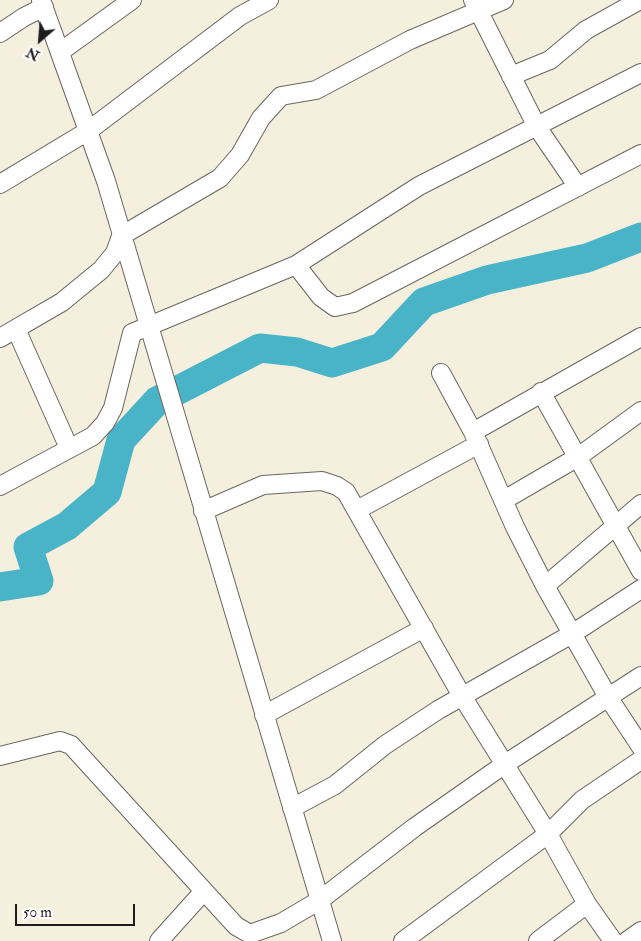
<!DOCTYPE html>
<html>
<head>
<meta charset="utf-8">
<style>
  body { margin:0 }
  #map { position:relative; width:641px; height:941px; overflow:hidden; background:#f5f0de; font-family:"IM FELL Double Pica",serif }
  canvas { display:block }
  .north { position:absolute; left:15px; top:15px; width:50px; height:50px; -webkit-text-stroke:4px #fff; paint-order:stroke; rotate:207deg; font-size:14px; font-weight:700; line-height:20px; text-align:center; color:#1c1c1c }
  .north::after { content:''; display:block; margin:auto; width:18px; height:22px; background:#1c1c1c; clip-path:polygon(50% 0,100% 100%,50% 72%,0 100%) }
  .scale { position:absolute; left:15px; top:904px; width:120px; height:22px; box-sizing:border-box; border:2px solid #1c1c1c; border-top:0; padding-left:6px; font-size:15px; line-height:18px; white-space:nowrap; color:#1c1c1c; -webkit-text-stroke:4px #fff; paint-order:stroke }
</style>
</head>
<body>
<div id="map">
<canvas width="641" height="941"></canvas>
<div class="north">N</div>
<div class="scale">50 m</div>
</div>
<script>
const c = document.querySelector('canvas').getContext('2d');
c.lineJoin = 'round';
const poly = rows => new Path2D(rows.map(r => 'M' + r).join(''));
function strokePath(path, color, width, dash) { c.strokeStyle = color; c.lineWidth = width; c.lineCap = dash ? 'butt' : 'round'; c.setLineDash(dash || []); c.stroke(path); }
const river = poly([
  [0,587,39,581,28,547,67,526,107,492,121,440,157,401,260,348,297,352,332,363,382,347,424,302,487,280,587,258,641,237]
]);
const minor = poly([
  [41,0,106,181,332,941],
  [473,0,537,127,578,187],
  [0,33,24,17,44,7],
  [60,52,132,0],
  [511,76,550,60,586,30,640,0],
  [0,184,88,131,240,16,269,0],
  [296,265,321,297,335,307,353,303,641,154],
  [16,329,69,448],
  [0,338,62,302,101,270,115,253,121,236,220,178,240,155,261,118,281,96,316,90,410,40,504,0],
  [441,373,473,432,515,527,545,586,608,697,641,747],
  [541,392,641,571],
  [473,432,641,337],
  [0,486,93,436,105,423,113,408,132,333,296,265,419,186,641,73],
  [504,500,578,457,641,411],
  [357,510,479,444],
  [203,511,263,485,322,481,337,486,346,492,462,696,548,834,587,904,613,941],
  [545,586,641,504],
  [264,715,424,628],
  [0,756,60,741,71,745,236,926,250,934,281,923,320,900,415,827,505,764,641,676],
  [292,808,335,785,385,745,438,710,572,634,641,589],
  [159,941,204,891],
  [403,941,548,834,582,800,641,760],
  [538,941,587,904],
  [627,941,641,931]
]);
strokePath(river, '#49b3c7', 29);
strokePath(minor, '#686660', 20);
strokePath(minor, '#fff', 18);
</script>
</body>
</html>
